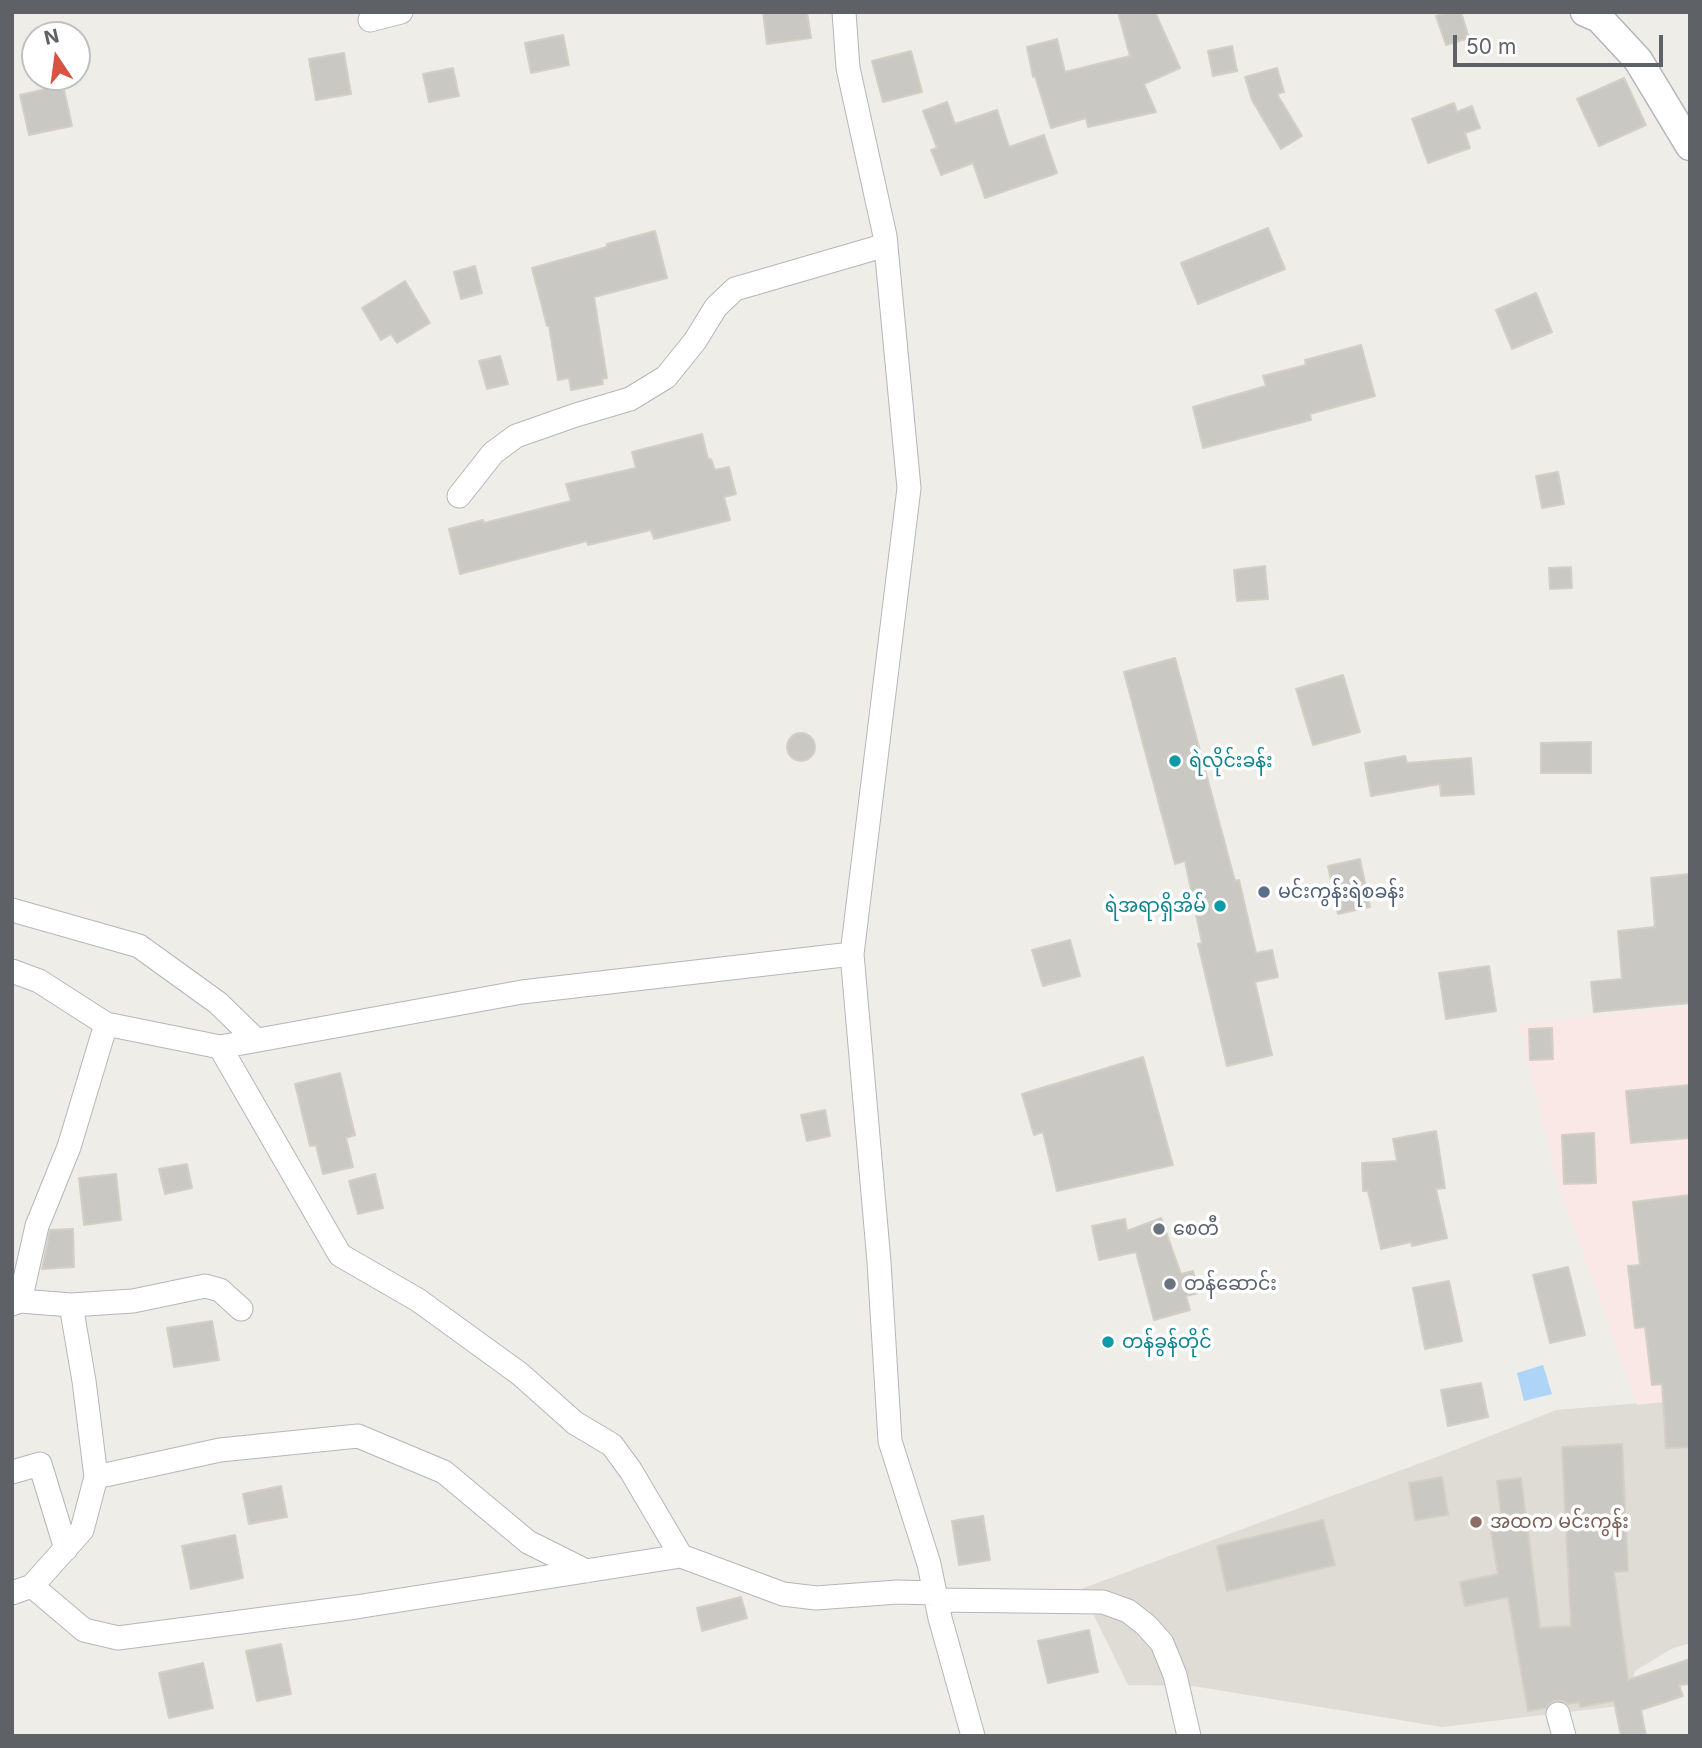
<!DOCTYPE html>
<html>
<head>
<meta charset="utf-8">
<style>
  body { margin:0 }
  #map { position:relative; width:1702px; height:1748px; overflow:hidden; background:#efede7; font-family:Inter,sans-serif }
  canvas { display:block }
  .frame { position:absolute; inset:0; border:14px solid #5e6165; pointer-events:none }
  .north { position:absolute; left:21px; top:21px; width:70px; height:70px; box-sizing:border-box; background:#fff; border:2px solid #bfc0c1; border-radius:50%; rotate:347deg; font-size:19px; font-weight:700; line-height:28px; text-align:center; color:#5e6165 }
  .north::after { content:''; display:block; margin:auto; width:24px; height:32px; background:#d95342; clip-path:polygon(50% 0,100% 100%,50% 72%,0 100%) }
  .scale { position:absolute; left:1453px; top:35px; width:210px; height:32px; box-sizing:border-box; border:4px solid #5e6165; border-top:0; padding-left:9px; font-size:21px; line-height:24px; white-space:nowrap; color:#5e6165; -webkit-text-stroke:5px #fff; paint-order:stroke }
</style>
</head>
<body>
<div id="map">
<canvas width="1702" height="1748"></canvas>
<div class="frame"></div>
<div class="north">N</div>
<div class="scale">50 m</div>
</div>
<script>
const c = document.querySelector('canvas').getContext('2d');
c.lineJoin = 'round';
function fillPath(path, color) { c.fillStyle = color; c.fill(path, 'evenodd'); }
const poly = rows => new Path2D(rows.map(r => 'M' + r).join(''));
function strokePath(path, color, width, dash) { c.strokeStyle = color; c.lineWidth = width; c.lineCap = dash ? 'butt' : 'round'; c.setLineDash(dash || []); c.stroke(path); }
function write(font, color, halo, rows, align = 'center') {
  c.font = font + ' Inter,"Noto Sans Myanmar",sans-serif'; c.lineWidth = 7; c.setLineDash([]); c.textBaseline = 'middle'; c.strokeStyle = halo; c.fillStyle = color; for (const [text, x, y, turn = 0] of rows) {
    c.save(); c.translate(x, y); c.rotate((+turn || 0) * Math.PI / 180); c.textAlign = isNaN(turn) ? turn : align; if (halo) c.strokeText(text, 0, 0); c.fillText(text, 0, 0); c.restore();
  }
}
const education = poly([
  [1690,1399,1690,1643,1671,1649,1635,1671,1627,1705,1442,1727,1193,1686,1128,1685,1081,1589,1442,1455,1556,1410]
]);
const medical = poly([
  [1690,1006,1690,1399,1637,1405,1558,1183,1519,1024]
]);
const water = poly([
  [1543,1365,1552,1394,1524,1401,1517,1373]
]);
const building = poly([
  [763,12,807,12,811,38,767,44,763,12],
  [1118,12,1155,12,1180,68,1144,84,1156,112,1088,127,1086,118,1051,128,1035,76,1033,77,1027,47,1057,39,1065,72,1130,56,1118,12],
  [1449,12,1461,12,1469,38,1446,45,1436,16,1449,12],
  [563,35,569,65,531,73,525,43,563,35],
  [1232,46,1237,71,1213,76,1208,51,1232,46],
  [911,51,922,92,883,102,872,61,911,51],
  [344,53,351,94,316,100,309,59,344,53],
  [453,68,459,96,429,102,423,74,453,68],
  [1277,68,1284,92,1277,94,1302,136,1281,149,1252,100,1245,77,1277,68],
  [1624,78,1646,125,1599,146,1577,99,1624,78],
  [63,85,72,126,29,135,20,95,63,85],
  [947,102,955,124,997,110,1009,147,1044,135,1057,173,985,198,973,163,941,175,931,150,937,148,923,111,947,102],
  [1454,103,1457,112,1472,106,1480,128,1465,133,1470,148,1428,163,1412,119,1454,103],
  [1268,228,1285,269,1198,304,1181,263,1268,228],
  [655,231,667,278,594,297,607,378,602,379,603,384,571,390,569,378,558,380,549,326,547,326,532,268,607,247,607,244,655,231],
  [475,266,482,293,461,299,454,272,475,266],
  [405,281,430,323,397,343,391,334,381,340,362,308,405,281],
  [1536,293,1552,332,1512,349,1496,310,1536,293],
  [1361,345,1375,396,1310,414,1311,420,1203,448,1193,407,1266,386,1263,376,1306,365,1305,360,1361,345],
  [500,356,508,384,487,389,479,361,500,356],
  [702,434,708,459,711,459,715,470,729,467,736,494,724,497,730,520,654,539,651,530,588,545,587,541,460,574,449,529,483,520,484,523,571,501,566,484,636,468,632,452,702,434],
  [1558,472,1564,504,1542,508,1536,476,1558,472],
  [1265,566,1268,599,1237,601,1234,570,1265,566],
  [1571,567,1572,588,1550,589,1549,568,1571,567],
  [1175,658,1235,881,1239,880,1256,953,1272,950,1278,977,1255,982,1272,1055,1227,1066,1198,944,1202,943,1185,861,1175,864,1124,672,1175,658],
  [1343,675,1360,732,1313,745,1296,689,1343,675],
  '787 747a14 14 0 1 1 28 0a14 14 0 1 1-28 0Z',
  [1591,742,1591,773,1541,773,1541,743,1591,742],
  [1405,756,1407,763,1471,758,1474,794,1441,796,1440,784,1371,796,1365,763,1405,756],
  [1360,859,1370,907,1338,914,1328,866,1360,859],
  [1690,874,1690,1003,1594,1012,1591,982,1622,979,1618,931,1655,927,1651,878,1690,874],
  [1070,940,1080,976,1043,986,1032,950,1070,940],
  [1489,966,1496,1011,1446,1019,1439,973,1489,966],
  [1552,1028,1553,1059,1530,1060,1529,1029,1552,1028],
  [1143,1057,1173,1165,1057,1191,1043,1132,1034,1135,1022,1094,1143,1057],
  [340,1073,355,1135,346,1138,353,1167,323,1174,316,1145,310,1146,295,1084,340,1073],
  [1690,1085,1690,1138,1631,1143,1626,1091,1690,1085],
  [825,1110,830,1136,807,1141,801,1115,825,1110],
  [1436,1131,1445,1188,1436,1189,1447,1238,1412,1246,1411,1242,1381,1249,1368,1191,1363,1191,1362,1163,1397,1161,1393,1139,1436,1131],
  [1594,1133,1596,1183,1564,1184,1562,1135,1594,1133],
  [187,1164,192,1188,165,1194,159,1169,187,1164],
  [116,1174,121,1220,84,1225,79,1178,116,1174],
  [375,1174,383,1208,358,1214,349,1181,375,1174],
  [1690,1195,1690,1447,1666,1448,1662,1384,1652,1385,1645,1327,1635,1328,1628,1266,1640,1265,1633,1202,1690,1195],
  [1161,1218,1181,1274,1193,1271,1199,1293,1186,1296,1190,1310,1154,1320,1136,1252,1099,1260,1092,1226,1125,1219,1127,1231,1161,1218],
  [73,1229,74,1267,42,1269,50,1230,73,1229],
  [1568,1267,1585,1335,1550,1343,1533,1275,1568,1267],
  [1449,1281,1462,1341,1425,1349,1413,1288,1449,1281],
  [212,1321,219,1360,174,1367,167,1328,212,1321],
  [1481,1383,1488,1417,1448,1426,1441,1390,1481,1383],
  [1622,1444,1628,1571,1614,1572,1628,1680,1690,1659,1690,1684,1679,1685,1683,1696,1641,1710,1646,1736,1621,1736,1614,1701,1580,1707,1579,1702,1568,1704,1562,1701,1555,1700,1549,1704,1546,1708,1528,1711,1508,1597,1465,1606,1460,1582,1498,1574,1490,1526,1502,1523,1497,1481,1521,1478,1540,1628,1571,1626,1562,1447,1622,1444],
  [1442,1477,1448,1515,1415,1520,1409,1483,1442,1477],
  [281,1486,287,1517,249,1524,243,1494,281,1486],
  [983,1516,990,1560,959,1565,952,1521,983,1516],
  [1323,1520,1335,1565,1227,1591,1217,1546,1323,1520],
  [235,1535,243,1578,191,1589,182,1546,235,1535],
  [741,1597,747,1618,702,1631,697,1608,741,1597],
  [1089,1630,1098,1672,1048,1683,1038,1641,1089,1630],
  [281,1644,291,1694,257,1701,246,1651,281,1644],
  [203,1663,213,1708,169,1718,159,1673,203,1663]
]);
const minor = poly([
  [370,20,401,12],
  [459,496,493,453,516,436,576,415,630,399,666,377,695,341,716,307,735,289,886,245],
  [12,910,139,946,218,1003,256,1040],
  [852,954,879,1262,890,1441,929,1564,940,1618,973,1736],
  [12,971,39,981,106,1024,220,1047,522,992,852,954,909,488,885,236,848,68,844,12],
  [220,1047,340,1255,418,1300,520,1374,575,1423,612,1445,631,1471,681,1556],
  [20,1301,37,1226,69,1147,106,1024],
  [12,1304,20,1301,71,1305,84,1381,96,1477,82,1530,32,1586,12,1593],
  [71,1305,133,1301,205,1286,220,1290,241,1309],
  [12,1472,40,1464,66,1549],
  [96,1477,220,1450,358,1436,444,1472,528,1542,586,1571],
  [32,1586,84,1630,118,1638,356,1607,681,1556,783,1594,816,1598,897,1592,935,1593],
  [937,1600,1103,1602,1128,1611,1146,1625,1162,1643,1175,1675,1189,1736],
  [1558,1714,1564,1736]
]);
const tertiary = poly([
  [1585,12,1599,18,1638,60,1690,146]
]);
const markers = [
  [1175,761,7,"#0f9aa8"],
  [1264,892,7,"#5c6f8a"],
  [1220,906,7,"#0f9aa8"],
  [1159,1229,7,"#6b7280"],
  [1170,1284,7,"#6b7280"],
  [1108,1342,7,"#0f9aa8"],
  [1476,1522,7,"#8d6e63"]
];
const cultureNames = [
  ["ရဲလိုင်းခန်း",1189,761],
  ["ရဲအရာရှိအိမ်",1206,906,"right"],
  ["တန်ခွန်တိုင်",1122,1342]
];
const serviceNames = [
  ["မင်းကွန်းရဲစခန်း",1278,892]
];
const worshipNames = [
  ["စေတီ",1173,1229],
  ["တန်ဆောင်း",1184,1284]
];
const educationNames = [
  ["အထက မင်းကွန်း",1490,1522]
];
fillPath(education, '#dfdcd5');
fillPath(medical, '#f9e8e5');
fillPath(water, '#aed5f7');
fillPath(building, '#cac8c3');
strokePath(building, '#d3cfc5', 2);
strokePath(minor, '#b4b6ba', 25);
strokePath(tertiary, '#b4b6ba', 31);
strokePath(minor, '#fff', 23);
strokePath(tertiary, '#fff', 28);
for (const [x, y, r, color] of markers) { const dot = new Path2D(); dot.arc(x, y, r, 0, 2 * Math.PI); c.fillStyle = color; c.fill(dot); strokePath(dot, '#fff', 2.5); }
write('19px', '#0d838f', '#fff', cultureNames, 'left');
write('19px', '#4e5e75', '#fff', serviceNames, 'left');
write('19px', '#5b616d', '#fff', worshipNames, 'left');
write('19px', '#785e54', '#fff', educationNames, 'left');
</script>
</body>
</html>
